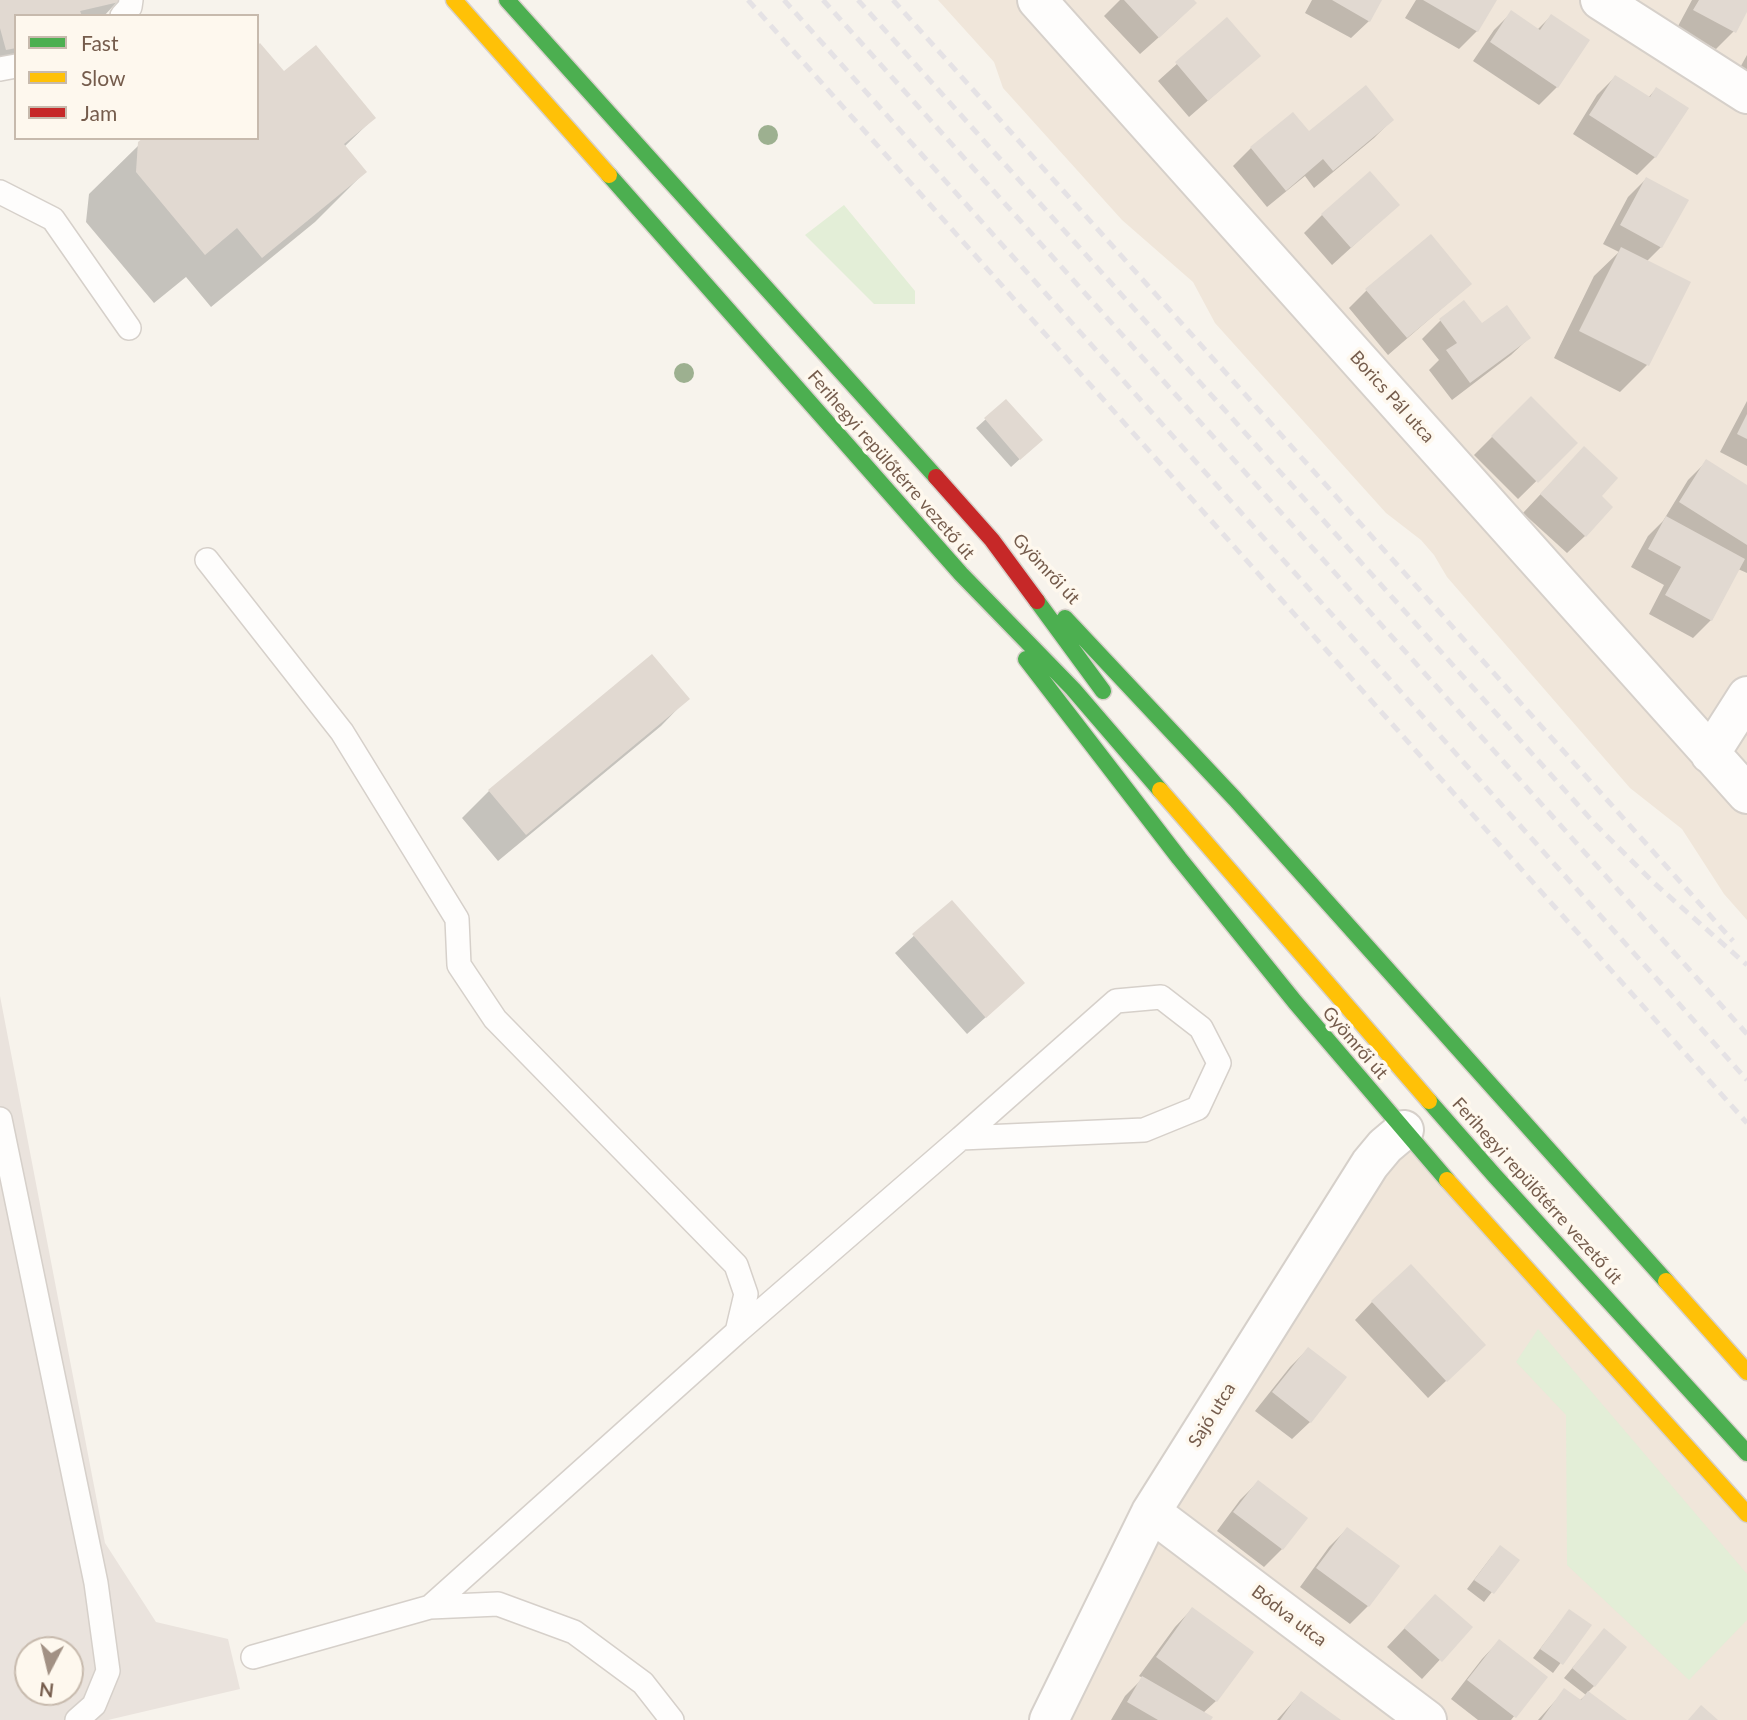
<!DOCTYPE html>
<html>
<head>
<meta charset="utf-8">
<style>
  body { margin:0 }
  #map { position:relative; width:1747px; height:1720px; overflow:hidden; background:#f7f3ec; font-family:Lato,sans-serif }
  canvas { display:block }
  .legend { position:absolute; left:14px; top:14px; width:245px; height:126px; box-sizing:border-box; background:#fef8ee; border:2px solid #c7baad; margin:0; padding:9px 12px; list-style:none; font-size:21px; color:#755c4c }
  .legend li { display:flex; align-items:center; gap:14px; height:35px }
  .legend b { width:35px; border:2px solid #c7baad }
  .north { position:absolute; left:14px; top:1636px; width:70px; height:70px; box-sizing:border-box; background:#fef8ee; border:2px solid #c7baad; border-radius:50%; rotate:187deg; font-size:19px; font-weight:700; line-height:28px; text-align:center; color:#755c4c }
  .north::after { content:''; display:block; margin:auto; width:24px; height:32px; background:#a29184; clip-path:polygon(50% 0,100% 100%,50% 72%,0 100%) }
</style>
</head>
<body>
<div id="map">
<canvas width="1747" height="1720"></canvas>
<ul class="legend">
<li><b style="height:9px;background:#4caf50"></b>Fast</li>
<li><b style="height:9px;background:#ffc107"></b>Slow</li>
<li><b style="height:9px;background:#c62828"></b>Jam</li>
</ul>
<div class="north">N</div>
</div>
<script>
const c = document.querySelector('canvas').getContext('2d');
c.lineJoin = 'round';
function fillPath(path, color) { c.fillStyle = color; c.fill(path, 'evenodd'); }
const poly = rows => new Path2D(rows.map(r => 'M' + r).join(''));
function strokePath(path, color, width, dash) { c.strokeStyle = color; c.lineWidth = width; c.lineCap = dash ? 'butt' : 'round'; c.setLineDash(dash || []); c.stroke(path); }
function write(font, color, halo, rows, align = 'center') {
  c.font = font + ' Lato,sans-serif'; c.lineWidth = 7; c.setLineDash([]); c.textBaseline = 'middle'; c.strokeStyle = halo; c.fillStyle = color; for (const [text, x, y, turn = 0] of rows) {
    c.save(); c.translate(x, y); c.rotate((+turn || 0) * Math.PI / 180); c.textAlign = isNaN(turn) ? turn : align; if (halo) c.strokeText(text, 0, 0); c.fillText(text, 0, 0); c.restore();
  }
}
const residential = poly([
  [938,0,1747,0,1747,920,1724,894,1682,829,1630,788,1447,577,1434,555,1421,540,1386,513,1215,323,1193,282,1122,220,1003,88,994,62],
  [1404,1130,1747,1514,1747,1720,1049,1720,1151,1512]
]);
const industrial = poly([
  [0,996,105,1543,156,1622,228,1639,240,1689,108,1720,0,1720],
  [28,1650,70,1650,70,1692,28,1692]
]);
const green = poly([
  [844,205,915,291,915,304,874,304,805,235],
  [1538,1329,1747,1574,1747,1620,1689,1680,1567,1565,1566,1415,1516,1362]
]);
const shadow = poly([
  [0,0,117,0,117,2,104,16,16,16,16,74,0,78],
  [1120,0,1192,0,1177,21,1140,54,1104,16],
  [1312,0,1380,0,1369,21,1351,38,1305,13],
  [1416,0,1495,0,1477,31,1459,49,1405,18],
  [1692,0,1747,0,1747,8,1734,31,1716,49,1677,28],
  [1512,12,1537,30,1551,16,1557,87,1539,105,1473,61,1494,30],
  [1227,19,1259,56,1189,117,1158,81],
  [1747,55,1747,78,1737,73],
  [283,73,374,118,344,147,365,172,315,222,211,307,186,277,154,303,86,222,89,194,140,144,257,138],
  [1615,77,1648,98,1656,89,1655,157,1637,175,1573,134,1597,95],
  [1293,114,1309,134,1392,120,1374,138,1314,188,1305,176,1267,207,1233,166,1251,148],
  [1646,179,1661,247,1646,262,1647,365,1620,392,1554,358,1594,276,1619,252,1603,244,1628,197],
  [1398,205,1332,265,1304,233,1322,215],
  [1470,284,1388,355,1349,308,1367,290],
  [1464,302,1482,326,1529,338,1511,355,1452,400,1429,370,1439,360,1422,339,1440,321],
  [1531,398,1575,443,1518,499,1474,455],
  [1006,401,1032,448,1011,467,976,428],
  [1747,401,1747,466,1720,452],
  [1706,462,1747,487,1747,573,1738,569,1711,620,1693,638,1649,614,1664,585,1631,567,1648,536,1663,521,1688,480],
  [1566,467,1600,496,1585,536,1567,553,1523,513],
  [687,699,661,726,498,861,462,818,489,791],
  [951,902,1005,1000,967,1034,895,953],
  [1372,1302,1466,1362,1428,1398,1355,1320],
  [1308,1349,1310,1422,1292,1439,1255,1411,1290,1367],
  [1258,1482,1282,1549,1264,1567,1217,1531,1240,1500],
  [1347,1529,1397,1566,1368,1606,1350,1624,1300,1587,1329,1547],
  [1492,1556,1517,1560,1484,1602,1467,1589],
  [1435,1596,1470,1627,1422,1679,1387,1647],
  [1192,1609,1216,1701,1203,1713,1209,1720,1111,1720,1125,1696,1143,1678,1139,1676,1175,1627],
  [1569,1611,1589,1625,1553,1673,1533,1658],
  [1604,1630,1594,1686,1587,1693,1624,1720,1538,1720,1565,1690,1579,1701,1586,1695,1564,1678],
  [1499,1641,1545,1677,1511,1720,1478,1720,1451,1699,1482,1659],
  [1301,1693,1337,1720,1277,1720]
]);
const building = poly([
  [0,0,119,0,119,2,80,11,82,16,16,16,16,48,6,50,0,28],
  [1124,0,1194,0,1197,3,1159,38],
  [1332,0,1382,0,1370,22],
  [1423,0,1497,0,1478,32],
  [1699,0,1747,0,1747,12,1736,33,1693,10],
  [1511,10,1540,30,1551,14,1590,40,1558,88,1490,42],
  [1227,17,1261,56,1208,101,1175,62],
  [260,43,284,71,316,45,376,118,344,144,367,172,262,258,237,228,205,255,136,172,138,142,143,138,257,138,257,46],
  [1615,75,1650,97,1656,87,1689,108,1656,158,1589,115],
  [1366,85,1394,120,1333,171,1323,159,1286,191,1250,147,1293,112,1309,131],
  [1370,171,1400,205,1351,248,1321,214],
  [1646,177,1689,200,1662,248,1620,225],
  [1431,234,1472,284,1407,338,1365,289],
  [1621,247,1691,282,1649,366,1579,331],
  [1464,300,1482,323,1507,305,1531,338,1470,383,1446,350,1457,343,1439,319],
  [1531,396,1578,443,1538,483,1491,436],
  [1006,399,1043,440,1020,460,984,418],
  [1747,414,1747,439,1737,434],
  [1584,446,1618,478,1602,496,1613,507,1586,537,1540,494],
  [1706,459,1747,485,1747,545,1679,502],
  [1666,516,1745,559,1712,621,1665,595,1681,567,1648,549],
  [652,654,690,699,526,835,488,790],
  [952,900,1025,983,986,1018,912,934],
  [1411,1264,1486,1345,1447,1382,1371,1301],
  [1308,1347,1347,1377,1311,1423,1272,1392],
  [1258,1480,1308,1518,1283,1550,1233,1512],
  [1347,1527,1400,1566,1369,1607,1316,1568],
  [1500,1545,1520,1560,1494,1594,1474,1580],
  [1435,1594,1473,1627,1442,1662,1404,1628],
  [1192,1607,1254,1652,1217,1702,1156,1657],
  [1569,1609,1592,1625,1563,1665,1540,1649],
  [1604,1628,1627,1647,1595,1687,1572,1668],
  [1499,1639,1548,1677,1516,1718,1467,1680],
  [1142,1676,1213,1717,1211,1720,1158,1720,1127,1702],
  [1564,1688,1581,1700,1588,1691,1627,1720,1541,1720],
  [1301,1691,1341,1720,1280,1720],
  [1701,1705,1718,1720,1688,1720]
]);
const lane = poly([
  [122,16,130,7,131,0],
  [0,69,16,66],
  [0,192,53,219,129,328],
  [207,560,342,732,457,919,459,965,495,1019,736,1265,746,1294,737,1332,430,1607],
  [0,1119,96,1583,108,1671,94,1705,77,1720],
  [737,1332,961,1138,1144,1130,1198,1108,1219,1063,1201,1028,1161,997,1116,1001,961,1138],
  [253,1657,430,1607,498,1604,574,1632,643,1683,672,1720]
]);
const street = poly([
  [1037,0,1747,794],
  [1600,0,1747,94],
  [1710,754,1747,696],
  [1151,1512,1427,1720],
  [1049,1720,1151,1512,1370,1164,1385,1146,1404,1130]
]);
const fast = poly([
  [507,0,936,477],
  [609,175,961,574,1073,689,1160,790],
  [1037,601,1103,691],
  [1065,618,1235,799,1666,1281],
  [1026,659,1179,858,1295,1002,1447,1180],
  [1429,1101,1494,1175,1747,1453]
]);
const slow = poly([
  [454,0,609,175],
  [1160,790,1429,1101],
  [1447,1180,1747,1514],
  [1666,1281,1747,1372]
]);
const jam = poly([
  [936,477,992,540,1037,601]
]);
const rail = poly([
  [748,0,1747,1123],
  [784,0,1747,1080],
  [823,0,1747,1034],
  [858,0,1595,824,1653,882,1747,965],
  [893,0,1733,941]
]);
const trees = [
  [768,135],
  [684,373]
];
const streetNames = [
  ["Borics Pál utca",1392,397,48],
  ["Ferihegyi repülőtérre vezető út",891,465,49],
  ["Gyömrői út",1046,569,47],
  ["Gyömrői út",1355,1043,49],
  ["Ferihegyi repülőtérre vezető út",1537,1191,48],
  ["Sajó utca",1212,1415,-58],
  ["Bódva utca",1289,1616,37]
];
fillPath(residential, '#f0e6da');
fillPath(industrial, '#eae3dd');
fillPath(green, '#e3eed7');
fillPath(shadow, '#0003');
fillPath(building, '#e1d9d1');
strokePath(lane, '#d6d0ca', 26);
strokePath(street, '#d6d0ca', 42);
strokePath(fast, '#d7d0ca', 19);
strokePath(slow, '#d7d0ca', 19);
strokePath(jam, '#d7d0ca', 19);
strokePath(lane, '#fefdfc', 23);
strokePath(street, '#fefdfc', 38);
strokePath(fast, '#4caf50', 16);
strokePath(slow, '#ffc107', 16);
strokePath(jam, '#c62828', 16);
strokePath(rail, '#e5e2e5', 5, [10, 7]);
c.fillStyle = '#9db090';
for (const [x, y] of trees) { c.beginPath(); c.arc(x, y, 10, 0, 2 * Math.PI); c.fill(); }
write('18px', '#755c4c', '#fef8ee', streetNames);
</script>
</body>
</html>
